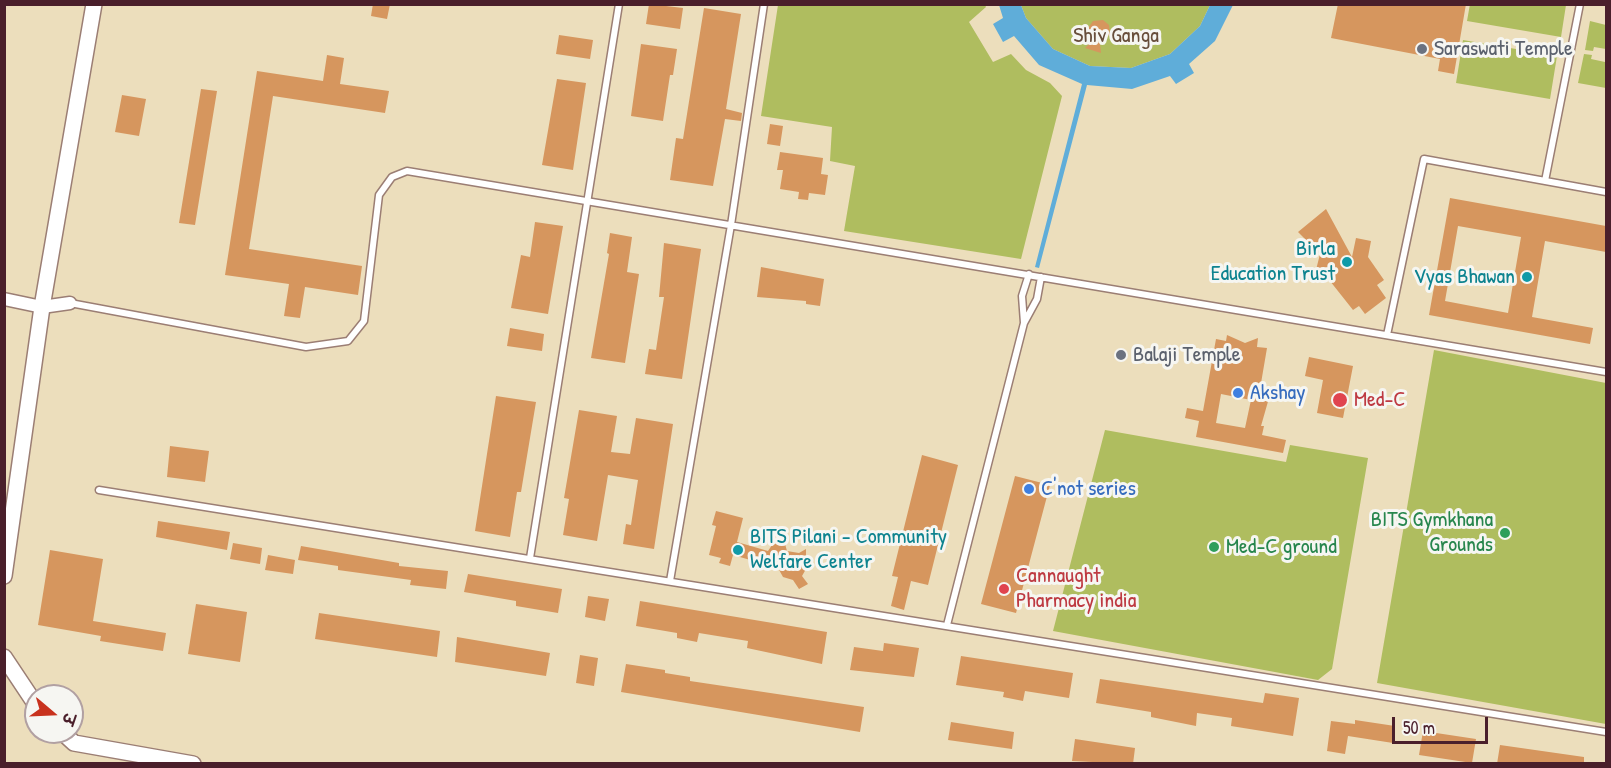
<!DOCTYPE html>
<html>
<head>
<meta charset="utf-8">
<style>
  body { margin:0 }
  #map { position:relative; width:1611px; height:768px; overflow:hidden; background:#ecdebc; font-family:"Patrick Hand","Playpen Sans Deva",sans-serif }
  canvas { display:block }
  .frame { position:absolute; inset:0; border:6px solid #4a1f2b; pointer-events:none }
  .north { position:absolute; left:24px; top:684px; width:60px; height:60px; box-sizing:border-box; background:#f6f6f2; border:2px solid #b1a0a2; border-radius:50%; rotate:109deg; font-size:16px; font-weight:700; line-height:24px; text-align:center; color:#4a1f2b }
  .north::after { content:''; display:block; margin:auto; width:21px; height:27px; background:#c8321e; clip-path:polygon(50% 0,100% 100%,50% 72%,0 100%) }
  .scale { position:absolute; left:1392px; top:717px; width:96px; height:27px; box-sizing:border-box; border:3px solid #4a1f2b; border-top:0; padding-left:8px; font-size:18px; line-height:21px; white-space:nowrap; color:#4a1f2b; -webkit-text-stroke:4px #f6f6f2; paint-order:stroke }
</style>
</head>
<body>
<div id="map">
<canvas width="1611" height="768"></canvas>
<div class="frame"></div>
<div class="north">उ</div>
<div class="scale">50 m</div>
</div>
<script>
const c = document.querySelector('canvas').getContext('2d');
c.lineJoin = 'round';
function fillPath(path, color) { c.fillStyle = color; c.fill(path, 'evenodd'); }
const poly = rows => new Path2D(rows.map(r => 'M' + r).join(''));
function strokePath(path, color, width, dash) { c.strokeStyle = color; c.lineWidth = width; c.lineCap = dash ? 'butt' : 'round'; c.setLineDash(dash || []); c.stroke(path); }
function write(font, color, halo, rows, align = 'center') {
  c.font = font + ' "Patrick Hand",sans-serif'; c.lineWidth = 6; c.setLineDash([]); c.textBaseline = 'middle'; c.strokeStyle = halo; c.fillStyle = color; for (const [text, x, y, turn = 0] of rows) {
    c.save(); c.translate(x, y); c.rotate((+turn || 0) * Math.PI / 180); c.textAlign = isNaN(turn) ? turn : align; if (halo) c.strokeText(text, 0, 0); c.fillText(text, 0, 0); c.restore();
  }
}
const green = poly([
  [1470,4,1566,5,1561,37,1467,21],
  [778,5,985,5,986,7,969,22,993,62,1011,54,1026,70,1050,83,1062,96,1021,259,844,231,855,166,830,161,832,127,761,116],
  [1021,5,1210,5,1200,26,1170,54,1131,68,1090,66,1053,49,1026,18],
  [1590,21,1606,25,1606,49,1594,47,1593,51,1585,50],
  [1463,40,1557,56,1550,99,1456,83],
  [1584,54,1592,55,1591,59,1605,62,1606,54,1606,88,1578,83],
  [1434,350,1606,383,1606,724,1377,683],
  [1105,430,1286,462,1290,445,1368,458,1332,669,1318,680,1053,631]
]);
const water = poly([
  [999,5,1021,5,1026,18,1053,49,1090,66,1131,68,1170,54,1200,26,1210,5,1233,5,1215,41,1189,64,1194,73,1176,84,1170,76,1132,89,1087,85,1039,268,1035,267,1082,84,1039,65,1014,36,1003,42,993,24,1003,18]
]);
const building = poly([
  [373,4,390,4,387,19,371,16],
  [649,4,683,8,680,29,646,24],
  [1338,4,1466,4,1454,74,1438,71,1440,59,1331,38],
  [704,8,741,14,726,109,742,113,741,121,725,119,713,186,670,180,676,138,683,139],
  [1103,20,1109,25,1110,34,1100,44,1101,53,1085,48,1090,43,1088,28,1093,21],
  [559,35,593,40,590,59,556,54],
  [641,44,677,49,673,75,670,75,663,121,631,116],
  [327,55,344,58,340,84,389,91,385,113,273,96,249,249,362,266,358,295,305,287,300,318,284,316,289,284,225,275,257,71,323,81],
  [557,79,586,83,573,170,542,165],
  [201,89,217,91,195,225,179,223],
  [122,95,146,99,139,136,115,132],
  [770,124,783,126,780,146,767,144],
  [780,152,823,158,821,174,828,175,825,195,809,193,808,200,798,199,799,192,780,189,783,170,777,170],
  [1450,198,1606,226,1606,252,1545,241,1532,317,1593,328,1590,344,1429,315],
  [1458,226,1521,237,1508,313,1445,301],
  [1326,209,1352,257,1356,238,1371,241,1368,257,1384,280,1377,285,1386,298,1365,314,1359,306,1353,310,1330,281,1314,278,1320,254,1298,232],
  [535,222,563,226,548,314,511,308,521,255,530,257],
  [610,233,632,237,627,272,639,274,625,363,591,358,609,254,607,253],
  [664,243,701,249,682,379,645,374,649,349,656,350,664,297,659,297],
  [761,267,824,279,820,306,806,304,806,301,757,297],
  [510,328,544,334,542,351,507,346],
  [1227,335,1245,343,1258,338,1257,347,1267,348,1260,389,1271,391,1261,426,1264,426,1262,435,1286,440,1283,453,1196,437,1199,421,1185,418,1187,408,1203,411,1216,339,1226,341],
  [1221,394,1251,400,1245,428,1216,423],
  [1309,357,1353,366,1343,418,1317,413,1323,380,1305,376],
  [496,396,536,402,521,492,517,492,510,537,475,531],
  [579,410,617,416,611,452,630,454,636,418,673,424,654,549,623,544,626,524,631,525,638,480,608,475,597,541,563,535,569,499,564,498],
  [170,446,209,451,205,482,167,477],
  [922,455,958,465,928,585,911,581,904,610,891,606,898,577,892,576],
  [1015,476,1050,485,1016,613,981,604],
  [716,511,743,518,737,542,768,551,772,545,784,540,787,551,799,553,806,549,806,569,802,576,808,584,799,589,793,580,783,577,778,568,733,555,730,566,719,563,721,558,709,555,716,526,712,525],
  [158,521,230,532,227,550,156,537],
  [233,543,262,548,260,564,230,559],
  [301,546,399,563,399,566,448,571,446,589,410,585,411,580,338,570,338,566,298,560],
  [50,550,103,559,93,621,166,633,163,651,100,641,101,636,38,625],
  [268,555,295,560,293,574,265,570],
  [468,574,562,589,558,613,516,606,516,601,464,592],
  [588,596,609,599,605,621,585,617],
  [640,601,827,632,822,664,747,648,748,641,699,633,697,642,677,638,677,633,636,626],
  [196,604,247,612,240,662,188,654],
  [319,613,440,631,437,657,315,639],
  [457,637,550,653,546,676,455,662],
  [884,643,919,648,914,677,850,670,854,647,883,651],
  [580,655,598,658,594,686,576,683],
  [961,656,1073,673,1069,698,1025,691,1023,701,1003,697,1004,692,956,685],
  [626,664,665,670,665,673,690,677,690,681,864,707,860,732,621,692],
  [1100,679,1263,703,1265,693,1299,698,1293,736,1231,726,1232,718,1197,713,1196,726,1151,717,1151,712,1096,703],
  [1355,720,1395,726,1393,743,1348,736,1345,754,1327,751,1331,721,1355,724],
  [951,722,1014,732,1012,749,948,740],
  [1423,731,1476,739,1472,763,1419,755],
  [1075,739,1135,748,1133,764,1072,761],
  [1500,745,1584,757,1584,764,1497,764]
]);
const service = poly([
  [1545,181,1580,4],
  [70,303,306,347,348,341,364,321,379,195,392,177,407,171,1606,372],
  [1024,323,1022,296,1029,274],
  [1387,335,1424,159,1606,192],
  [99,490,1606,732],
  [530,558,619,4],
  [670,581,731,225,764,4],
  [947,625,1024,323,1037,299,1041,277]
]);
const minor = poly([
  [4,299,42,307,70,303]
]);
const tertiary = poly([
  [4,576,42,307,94,4],
  [4,657,36,705],
  [62,732,74,743,193,764]
]);
const markers = [
  [1422,49,6,"#6b7280"],
  [1347,262,6,"#0f9aa8"],
  [1527,277,6,"#0f9aa8"],
  [1121,355,6,"#6b7280"],
  [1238,393,6,"#3f7fe0"],
  [1340,400,8,"#e0444e"],
  [1029,489,6,"#3f7fe0"],
  [1505,533,6,"#2e9e5b"],
  [1214,547,6,"#2e9e5b"],
  [738,550,6,"#0f9aa8"],
  [1004,589,6,"#e0444e"]
];
const parkNames = [
  ["Shiv Ganga",1116,36]
];
const worshipNames = [
  ["Saraswati Temple",1434,49],
  ["Balaji Temple",1133,355]
];
const cultureNames = [
  ["Birla",1335,249],
  ["Education Trust",1335,274],
  ["Vyas Bhawan",1515,277],
  ["BITS Pilani - Community",750,537,"left"],
  ["Welfare Center",750,562,"left"]
];
const shopNames = [
  ["Akshay",1250,393],
  ["C'not series",1041,489]
];
const healthNames = [
  ["Med-C",1354,400],
  ["Cannaught",1016,576],
  ["Pharmacy india",1016,601]
];
const leisureNames = [
  ["BITS Gymkhana",1493,520],
  ["Grounds",1493,545],
  ["Med-C ground",1226,547,"left"]
];
fillPath(green, '#afbd5f');
fillPath(water, '#5fadd9');
fillPath(building, '#d6965e');
strokePath(service, '#9b7e74', 9);
strokePath(minor, '#9b7e74', 15);
strokePath(tertiary, '#9b7e74', 18);
strokePath(service, '#fff', 6);
strokePath(minor, '#fff', 12);
strokePath(tertiary, '#fff', 15);
for (const [x, y, r, color] of markers) { const dot = new Path2D(); dot.arc(x, y, r, 0, 2 * Math.PI); c.fillStyle = color; c.fill(dot); strokePath(dot, '#f6f6f2', 2); }
write('22px', '#684e3b', '#f6f6f2', parkNames);
write('22px', '#5b616d', '#f6f6f2', worshipNames, 'left');
write('22px', '#0d838f', '#f6f6f2', cultureNames, 'right');
write('22px', '#366cbe', '#f6f6f2', shopNames, 'left');
write('22px', '#be3a42', '#f6f6f2', healthNames, 'left');
write('22px', '#27864d', '#f6f6f2', leisureNames, 'right');
</script>
</body>
</html>
